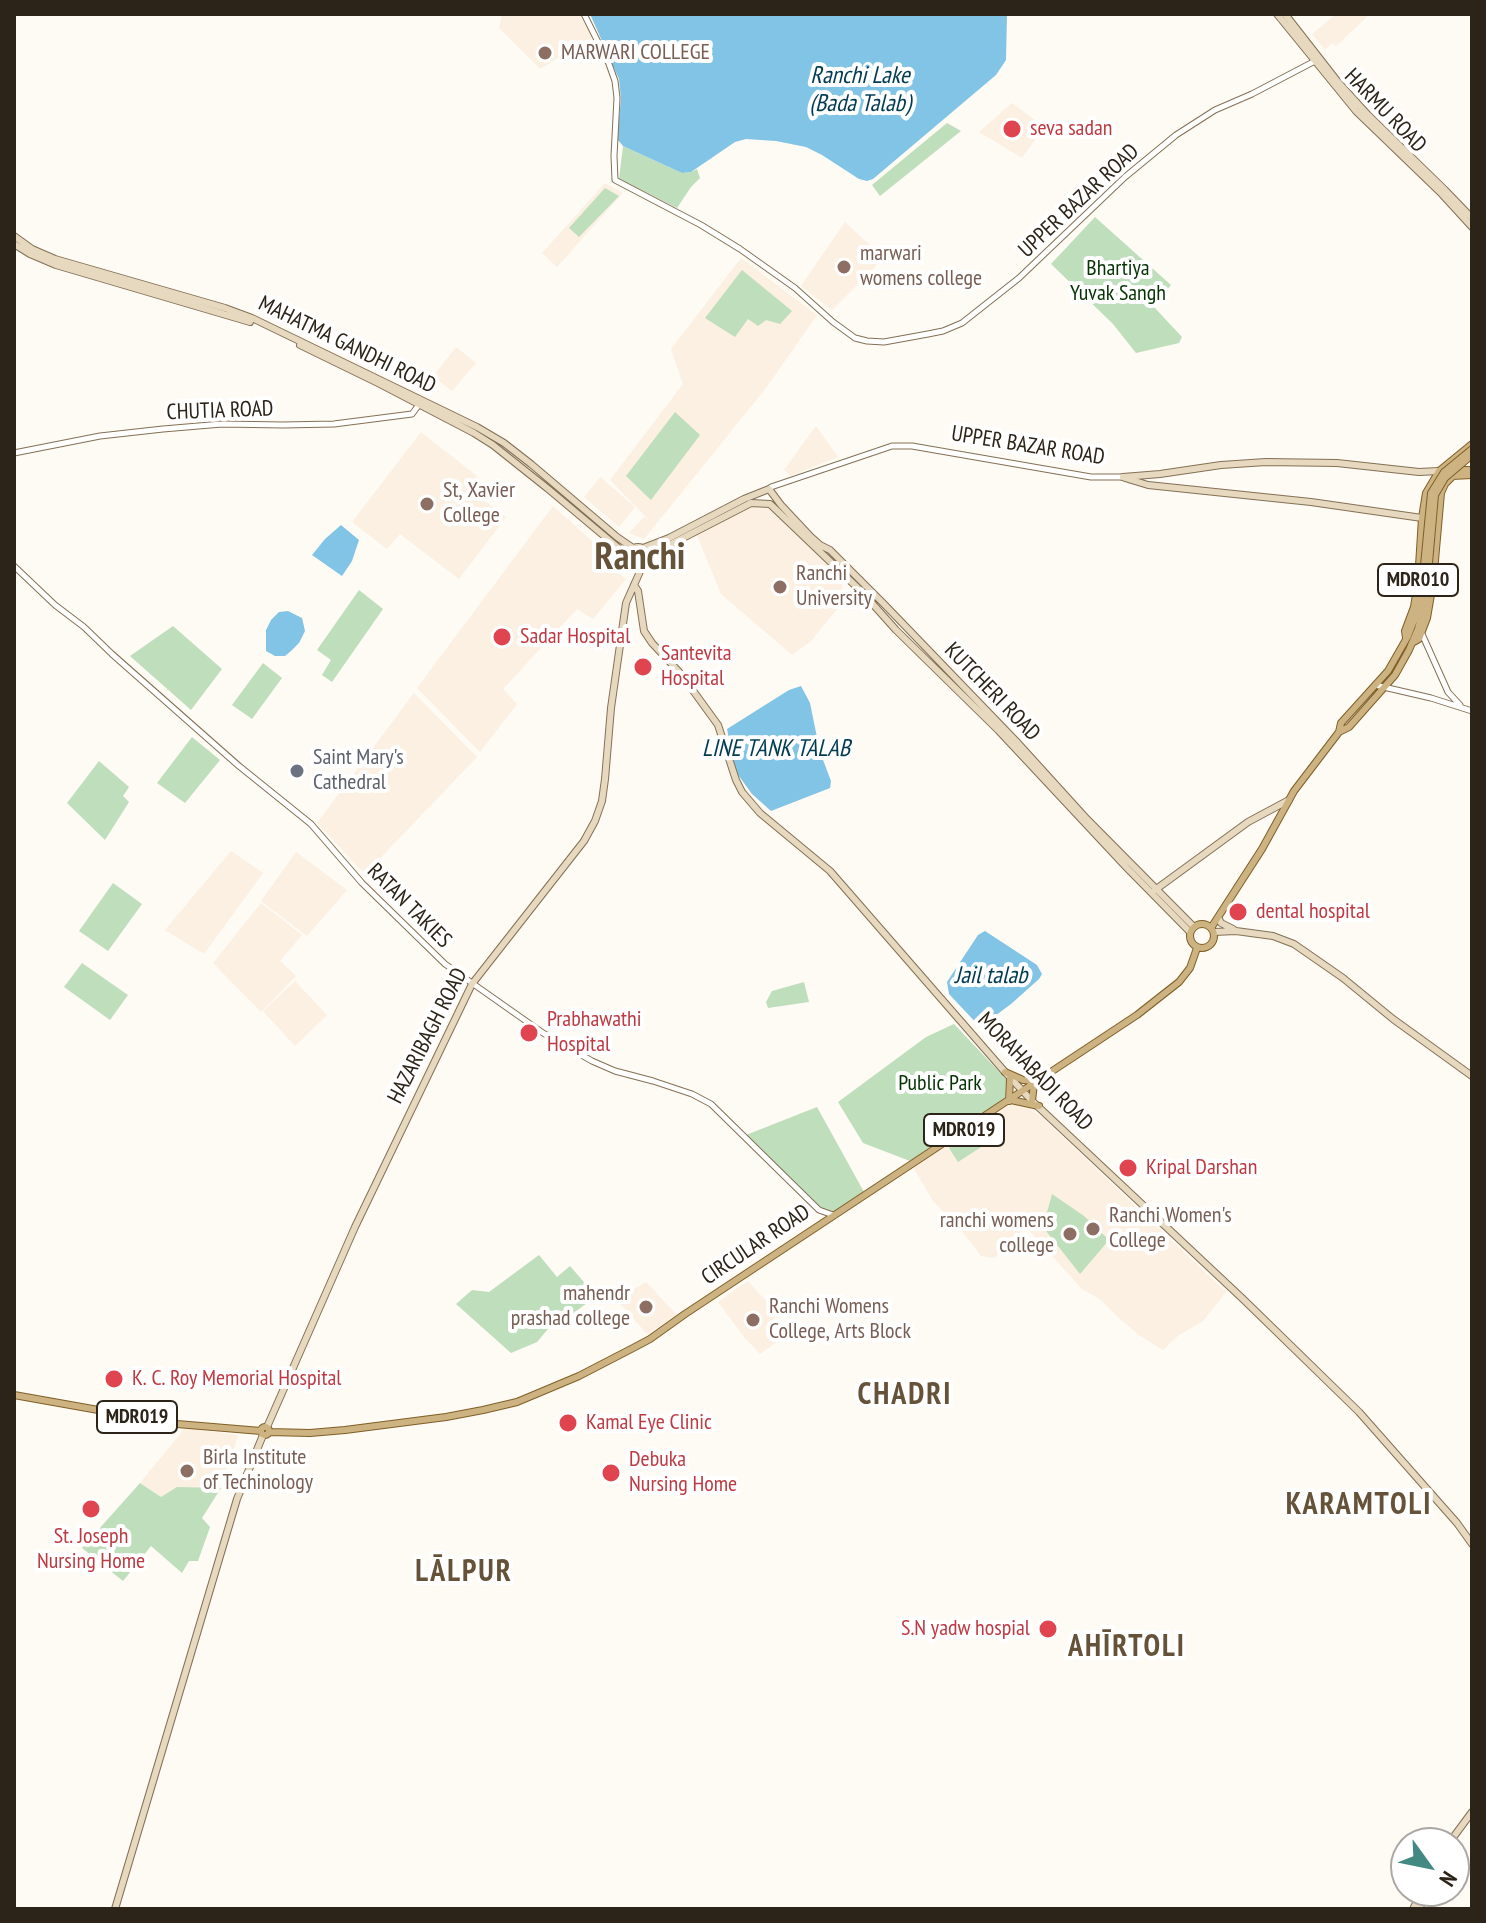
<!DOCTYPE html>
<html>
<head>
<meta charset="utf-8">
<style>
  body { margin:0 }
  #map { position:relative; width:1486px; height:1923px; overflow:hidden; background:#fefaf4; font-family:"PT Sans Narrow",sans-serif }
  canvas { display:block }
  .frame { position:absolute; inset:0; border:16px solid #2c2418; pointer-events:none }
  .north { position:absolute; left:1390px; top:1827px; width:80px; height:80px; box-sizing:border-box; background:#fff; border:2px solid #aba7a3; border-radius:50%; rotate:123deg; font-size:22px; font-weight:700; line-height:32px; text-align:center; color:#2c2418 }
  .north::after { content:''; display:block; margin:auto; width:28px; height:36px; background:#428984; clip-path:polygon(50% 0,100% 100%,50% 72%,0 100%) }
</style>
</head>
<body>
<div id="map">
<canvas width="1486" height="1923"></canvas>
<div class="frame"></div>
<div class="north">N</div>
</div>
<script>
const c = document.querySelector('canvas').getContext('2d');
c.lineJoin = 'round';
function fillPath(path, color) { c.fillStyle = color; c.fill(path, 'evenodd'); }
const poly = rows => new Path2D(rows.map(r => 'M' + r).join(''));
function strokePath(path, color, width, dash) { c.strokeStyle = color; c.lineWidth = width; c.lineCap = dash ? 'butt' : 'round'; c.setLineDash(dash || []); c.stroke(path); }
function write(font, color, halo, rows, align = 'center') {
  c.font = font + ' "PT Sans Narrow",sans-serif'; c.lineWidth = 8; c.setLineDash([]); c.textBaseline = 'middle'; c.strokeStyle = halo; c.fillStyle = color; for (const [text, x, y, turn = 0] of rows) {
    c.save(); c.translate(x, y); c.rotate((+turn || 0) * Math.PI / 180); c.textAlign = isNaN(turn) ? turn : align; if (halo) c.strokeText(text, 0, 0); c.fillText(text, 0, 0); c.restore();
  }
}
const built = poly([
  [502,14,579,14,592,37,540,69,499,28],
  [1336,14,1370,14,1336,46,1332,43,1325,50,1312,34],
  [1012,103,1044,127,1022,158,979,132],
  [605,183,623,193,557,267,542,253],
  [845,222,883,257,864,280,855,287,832,310,801,286],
  [741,258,817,315,766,388,644,539,629,533,644,517,649,520,610,480,683,384,671,349],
  [456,347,476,363,452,391,435,378,435,374],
  [816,426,838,457,791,476,784,470],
  [421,432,482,480,473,492,506,517,459,579,400,534,387,549,352,522],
  [600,477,635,507,619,527,584,497],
  [553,506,609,556,605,562,626,579,593,619,577,609,503,689,517,704,480,752,417,688],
  [748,506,776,509,843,579,839,607,811,641,792,655,721,594,696,533],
  [414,693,477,757,365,874,317,823],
  [231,851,263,873,204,954,165,930],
  [296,852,347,890,307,936,261,901],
  [261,903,302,935,280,961,296,976,261,1012,213,963],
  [295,981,327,1015,295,1046,263,1011],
  [1013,1103,1028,1107,1043,1118,1226,1292,1203,1321,1179,1335,1163,1350,1139,1335,1118,1317,1101,1300,1082,1289,1026,1227,994,1258,981,1256,962,1231,933,1201,913,1167],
  [748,1281,776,1312,774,1329,781,1339,760,1354,745,1338,718,1302],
  [646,1282,677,1315,647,1334,616,1299],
  [185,1428,238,1435,230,1462,222,1476,193,1519,140,1483]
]);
const green = poly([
  [947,123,961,131,880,196,872,185],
  [623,146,682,173,691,172,697,169,700,178,691,187,677,208,619,179],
  [605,188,619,196,579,237,569,228],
  [1095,217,1171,285,1153,306,1182,337,1179,343,1136,353,1113,324,1051,264],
  [742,270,792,311,780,324,766,320,758,326,748,319,735,337,705,318],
  [675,412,700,435,651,500,626,476],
  [359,590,383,609,332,682,322,675,331,660,317,650],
  [173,626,222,669,191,710,130,656],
  [263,663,282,678,252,719,232,705],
  [192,737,220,760,185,803,157,783],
  [99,761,129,787,123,796,129,802,105,840,67,803],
  [113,883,142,904,108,951,79,931],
  [82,963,128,995,110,1020,64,987],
  [804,982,809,1002,768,1008,766,1002,772,991],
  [954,1024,1006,1079,1005,1099,910,1161,863,1143,838,1102,926,1037],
  [817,1107,864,1192,834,1214,822,1210,746,1135],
  [979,1127,989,1142,958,1162,949,1148],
  [1052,1194,1084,1216,1109,1240,1080,1274,1043,1227],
  [539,1255,557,1277,570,1266,596,1296,566,1319,548,1329,537,1342,511,1353,456,1304,472,1290,489,1292],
  [140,1483,161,1497,177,1487,221,1488,202,1518,210,1527,198,1561,189,1561,182,1573,151,1546,123,1581,82,1548]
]);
const water = poly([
  [590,14,1007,14,1006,60,996,75,873,179,867,181,859,179,822,155,806,147,776,141,746,139,735,142,691,172,682,173,623,146,617,139,621,99,619,79],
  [341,525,359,540,352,561,342,576,312,555,325,539],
  [288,611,302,618,305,631,299,643,291,651,285,656,275,656,266,651,266,630,271,620,279,612],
  [801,686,810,703,820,752,831,781,830,788,771,811,752,794,736,772,727,729,789,690],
  [985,931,1037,965,1042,974,1039,979,1011,1004,980,1027,949,994,947,982,978,935]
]);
const tertiary = poly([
  [584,14,609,64,615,81,617,98,614,156,615,180,701,225,740,249,795,288,833,322,855,338,867,341,884,342,928,334,943,331,962,323,1019,278,1125,177,1176,135,1215,110,1252,94,1315,61],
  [14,453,100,436,163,429,222,424,283,425,334,424,412,414,421,402],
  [770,490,771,487,892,446,912,446,1091,477,1123,477],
  [14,566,55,605,84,627,112,654,239,766,311,824,362,883,445,964,543,1033,592,1061,615,1071,653,1081,692,1094,711,1104,819,1210,833,1215],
  [1422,634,1448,692,1460,705],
  [1375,685,1431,698,1472,711]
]);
const secondary = poly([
  [1277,14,1356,111,1440,192,1472,227],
  [1285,14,1338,82,1368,115,1445,190,1472,218],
  [14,236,32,249,55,259,225,308,252,318,477,427,504,443,531,464,617,537,633,548],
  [14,244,30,254,56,265,250,322],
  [300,345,380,384,474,433,493,445,547,488,628,556],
  [1123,477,1160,474,1221,465,1266,462,1337,463,1419,472,1439,471],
  [1125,478,1148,485,1311,502,1422,518],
  '628 557a10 10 0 1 1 20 0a10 10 0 1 1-20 0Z',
  [643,548,669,538,744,499,769,489,781,505,811,537,820,545,830,550,884,604,1016,741,1085,817,1194,927],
  [648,556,751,503,770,504,862,592,896,630,998,730,1127,868,1190,932],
  [634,585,638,591,644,631,652,643,681,674,718,725,736,780,742,792,760,813,830,871,1005,1072,1032,1101,1243,1299,1359,1412,1457,1523,1472,1544],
  [1155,890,1248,822,1289,800],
  [1219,919,1221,923,1233,929],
  [1214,932,1236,931,1273,936,1294,944,1343,978,1393,1019,1472,1076],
  [267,1427,355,1227,472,984,584,841,595,821,602,801,605,779,611,708,626,603,642,567],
  [1449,1843,1472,1812],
  [115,1909,237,1499,263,1435],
  [1413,1909,1422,1891],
  [1419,1909,1428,1891]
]);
const primary = poly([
  [1456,470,1472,470],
  [1452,476,1472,475],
  [1406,638,1405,631,1414,607,1418,582,1422,518,1426,493,1439,471,1472,444],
  [1412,643,1419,639,1427,618,1433,583,1441,493,1445,484,1458,471],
  [1339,732,1349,727,1395,675,1409,650,1418,629,1426,597],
  '1190 936a12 12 0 1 1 24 0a12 12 0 1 1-24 0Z',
  [1211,928,1262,849,1294,791,1339,732,1341,723,1388,671,1408,636,1418,610,1421,596],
  [1005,1072,1023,1080,1035,1081],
  [1011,1100,1039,1106],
  [1009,1101,1010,1078],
  [1032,1101,1034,1084],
  [14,1395,177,1424,261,1431],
  '261 1431a4 4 0 1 1 8 0a4 4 0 1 1-8 0Z',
  [269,1432,310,1433,345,1430,446,1417,483,1410,517,1402,579,1376,635,1347,650,1339,685,1314,1137,1015,1179,982,1190,968,1197,948]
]);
const primaryBridge = poly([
  [1421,596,1431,493,1444,472,1472,449],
  [1426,597,1435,495,1445,478,1472,455]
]);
const markers = [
  [545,53,8,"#8d6e63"],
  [1012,129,10,"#e0444e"],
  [844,267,8,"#8d6e63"],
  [427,504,8,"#8d6e63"],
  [780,587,8,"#8d6e63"],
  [502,637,10,"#e0444e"],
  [643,667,10,"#e0444e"],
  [297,771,8,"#6b7280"],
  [1238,912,10,"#e0444e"],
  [529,1033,10,"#e0444e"],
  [1128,1168,10,"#e0444e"],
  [1093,1229,8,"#8d6e63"],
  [1070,1234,8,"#8d6e63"],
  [646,1307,8,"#8d6e63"],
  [753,1320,8,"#8d6e63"],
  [114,1379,10,"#e0444e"],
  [568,1423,10,"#e0444e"],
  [187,1471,8,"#8d6e63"],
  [611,1473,10,"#e0444e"],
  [91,1509,10,"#e0444e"],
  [1048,1629,10,"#e0444e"]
];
const shields = [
  [1418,580,80],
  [964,1130,80],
  [137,1417,80]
];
const shieldNames = [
  ["MDR010",1418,580],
  ["MDR019",964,1130],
  ["MDR019",137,1417]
];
const educationNames = [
  ["MARWARI COLLEGE",561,53],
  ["marwari",860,254],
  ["womens college",860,279],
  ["St, Xavier",443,491],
  ["College",443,516],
  ["Ranchi",796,574],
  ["University",796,599],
  ["Ranchi Women's",1109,1216],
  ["College",1109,1241],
  ["ranchi womens",1054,1221,"right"],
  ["college",1054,1246,"right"],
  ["mahendr",630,1294,"right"],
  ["prashad college",630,1319,"right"],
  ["Ranchi Womens",769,1307],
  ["College, Arts Block",769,1332],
  ["Birla Institute",203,1458],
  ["of Techinology",203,1483]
];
const streetNames = [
  ["HARMU ROAD",1385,111,46],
  ["UPPER BAZAR ROAD",1079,201,-43],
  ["MAHATMA GANDHI ROAD",347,345,26],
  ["CHUTIA ROAD",220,411,-2],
  ["UPPER BAZAR ROAD",1028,446,9],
  ["KUTCHERI ROAD",992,692,46],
  ["RATAN TAKIES",409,906,45],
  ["HAZARIBAGH ROAD",428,1036,-63],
  ["MORAHABADI ROAD",1035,1072,46],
  ["CIRCULAR ROAD",756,1245,-34]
];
const healthNames = [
  ["seva sadan",1030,129],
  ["Sadar Hospital",520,637],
  ["Santevita",661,654],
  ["Hospital",661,679],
  ["dental hospital",1256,912],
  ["Prabhawathi",547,1020],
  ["Hospital",547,1045],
  ["Kripal Darshan",1146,1168],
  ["K. C. Roy Memorial Hospital",132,1379],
  ["Kamal Eye Clinic",586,1423],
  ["Debuka",629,1460],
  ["Nursing Home",629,1485],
  ["St. Joseph",91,1537,"center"],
  ["Nursing Home",91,1562,"center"],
  ["S.N yadw hospial",1030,1629,"right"]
];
const parkNames = [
  ["Bhartiya",1118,269],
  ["Yuvak Sangh",1118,294],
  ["Public Park",940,1084]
];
const worshipNames = [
  ["Saint Mary's",313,758],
  ["Cathedral",313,783]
];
const waterNames = [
  ["Ranchi Lake",860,76],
  ["(Bada Talab)",860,104],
  ["LINE TANK TALAB",776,749],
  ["Jail talab",991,976]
];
const districtNames = [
  ["CHADRI",905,1395],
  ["KARAMTOLI",1359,1505],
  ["LĀLPUR",464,1572],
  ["AHĪRTOLI",1127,1647]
];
const townNames = [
  ["Ranchi",640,558]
];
fillPath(built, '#fbf0e1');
fillPath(green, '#bfdebb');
fillPath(water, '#81c4e6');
strokePath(tertiary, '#847055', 7);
strokePath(secondary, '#847055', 8);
strokePath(primary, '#7f5f26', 8);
strokePath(tertiary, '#fff', 5);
strokePath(secondary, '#e6d9c0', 6);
strokePath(primary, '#cdb282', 6);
strokePath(primaryBridge, '#7f5f26', 8, []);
strokePath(primaryBridge, '#cdb282', 6);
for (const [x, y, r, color] of markers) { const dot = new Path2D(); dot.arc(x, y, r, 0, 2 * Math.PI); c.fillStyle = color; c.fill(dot); strokePath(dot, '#fff', 3); }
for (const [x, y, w] of shields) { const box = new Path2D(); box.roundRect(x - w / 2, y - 16, w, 32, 6); c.fillStyle = '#fff'; c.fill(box); strokePath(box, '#2c2418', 2); }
write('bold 20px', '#2c2418', null, shieldNames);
write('22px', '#785e54', '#fff', educationNames, 'left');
write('22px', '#2c2418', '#fff', streetNames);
write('22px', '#be3a42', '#fff', healthNames, 'left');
write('22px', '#053303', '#fff', parkNames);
write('22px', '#5b616d', '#fff', worshipNames, 'left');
write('italic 24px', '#003b52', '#fff', waterNames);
c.letterSpacing = '2px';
write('bold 30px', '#665238', '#fff', districtNames);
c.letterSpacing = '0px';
write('bold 38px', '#665238', '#fff', townNames);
</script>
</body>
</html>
